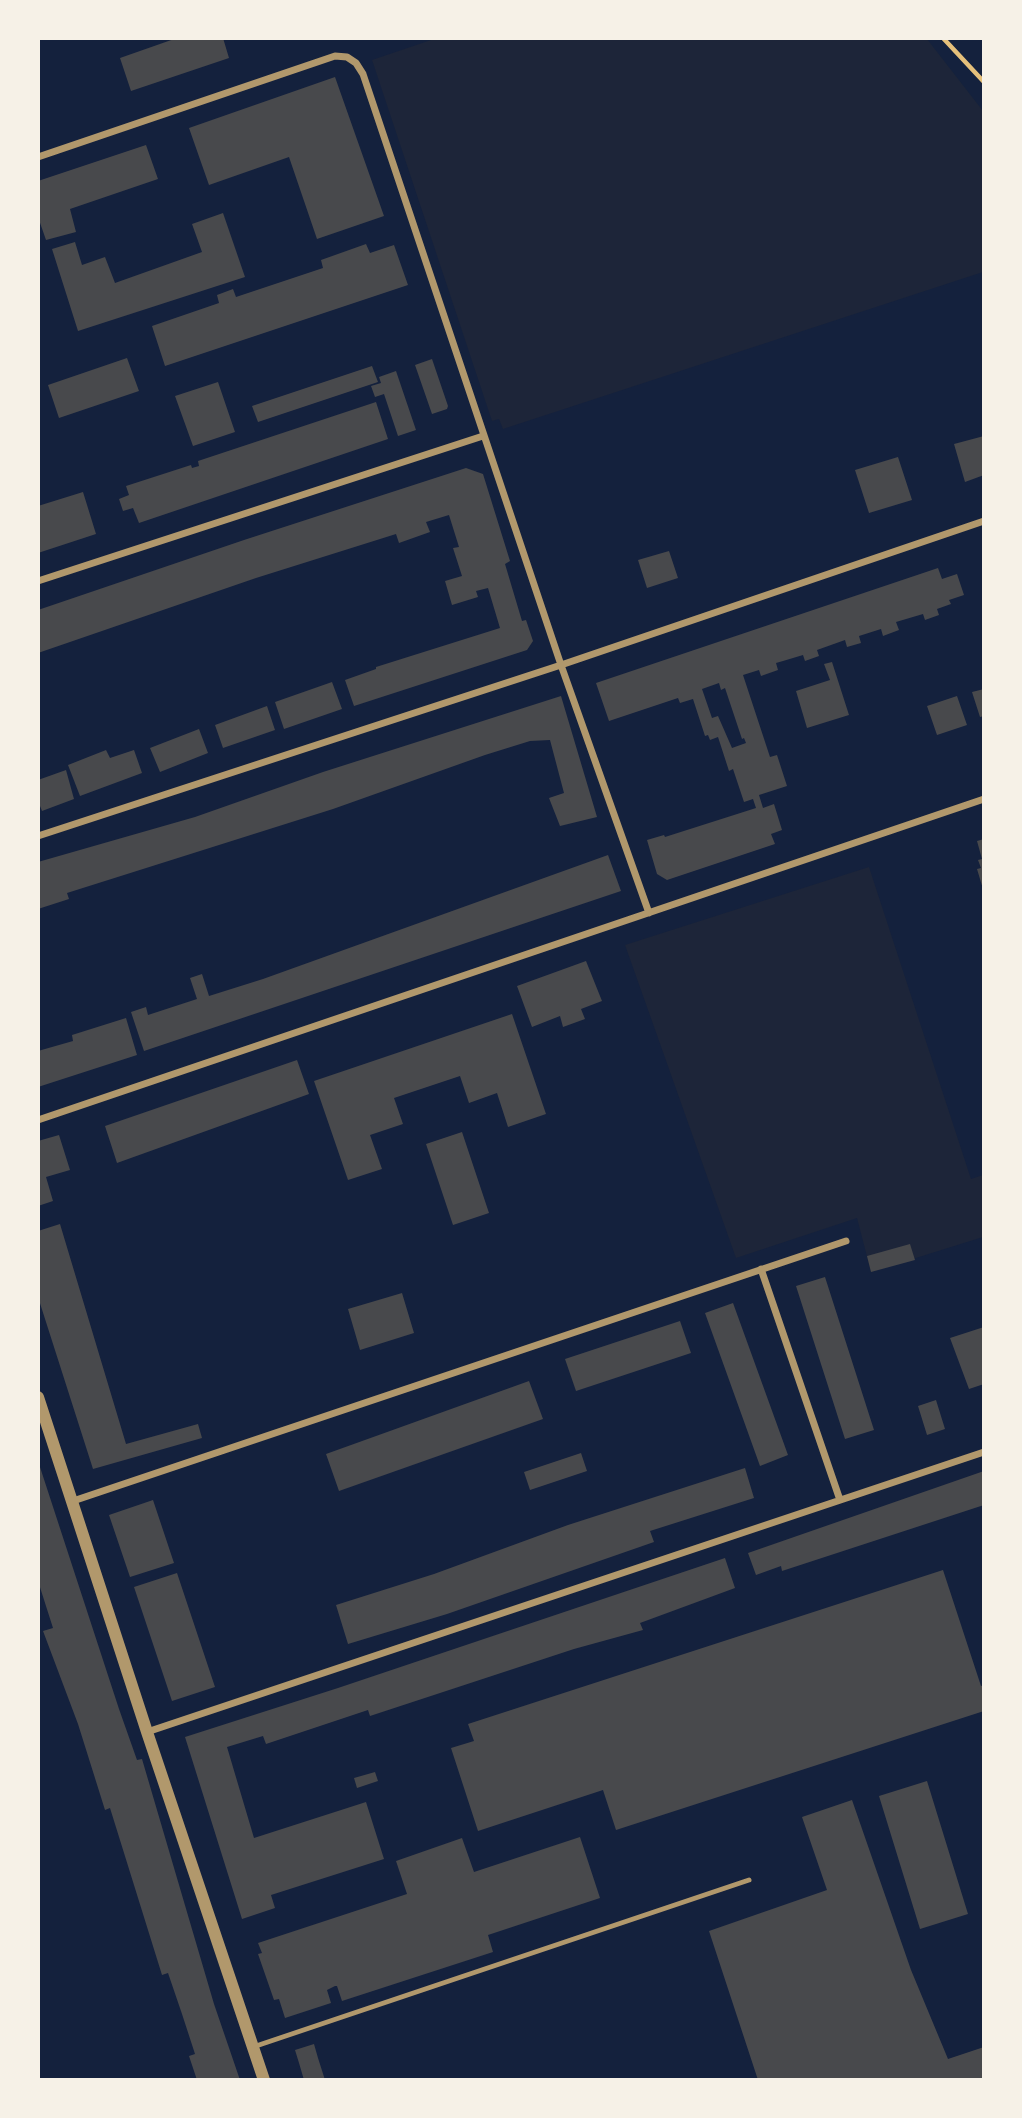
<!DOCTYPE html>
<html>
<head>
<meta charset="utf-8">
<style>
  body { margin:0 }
  #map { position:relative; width:1022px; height:2118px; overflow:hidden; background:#14213d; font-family:"Fira Sans Condensed",sans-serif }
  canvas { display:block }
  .frame { position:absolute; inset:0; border:40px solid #f6f1e7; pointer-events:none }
</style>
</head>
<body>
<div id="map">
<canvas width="1022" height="2118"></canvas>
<div class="frame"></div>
</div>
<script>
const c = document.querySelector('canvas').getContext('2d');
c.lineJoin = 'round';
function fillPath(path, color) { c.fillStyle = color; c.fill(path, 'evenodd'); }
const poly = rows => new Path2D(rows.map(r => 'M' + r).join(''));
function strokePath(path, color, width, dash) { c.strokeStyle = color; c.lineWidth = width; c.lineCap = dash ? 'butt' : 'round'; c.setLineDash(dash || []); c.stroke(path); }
const green = poly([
  [434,39,927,39,983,111,983,272,503,429,499,419,492,421,372,60],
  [869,867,971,1179,983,1175,983,1237,871,1272,857,1218,736,1258,625,945]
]);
const building = poly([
  [177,38,223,38,229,58,131,91,120,58],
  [335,77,384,216,317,239,289,157,209,185,189,128],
  [146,145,158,179,70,209,76,232,46,240,38,217,38,181],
  [223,213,245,277,78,331,52,249,75,242,82,265,105,257,115,283,202,252,192,224],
  [366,244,370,253,394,245,408,285,165,366,152,326,219,303,217,295,233,289,236,297,323,268,321,260],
  [127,358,139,391,59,418,48,385],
  [432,359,448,406,447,409,432,414,415,365],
  [372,366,378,382,258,422,252,406],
  [396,371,416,430,398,436,384,394,375,397,371,386,381,383,379,377],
  [218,382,235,432,193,446,175,396],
  [376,402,388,439,139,523,133,508,123,511,119,499,129,495,126,486,191,465,192,468,199,466,198,461],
  [984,436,984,475,965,482,954,444],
  [898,457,912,500,869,513,855,470],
  [466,468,483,474,510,561,505,564,522,621,526,620,533,641,527,650,354,706,345,680,376,669,376,667,500,628,488,588,476,591,478,597,452,605,445,581,462,576,453,548,459,547,449,515,426,522,430,532,399,543,396,534,256,578,38,653,38,610,244,540],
  [83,492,96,534,38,553,38,506],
  [669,551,678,578,647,588,638,560],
  [938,568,942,579,957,574,964,595,949,600,951,604,937,609,939,615,925,620,923,614,896,622,899,630,883,636,881,629,859,636,861,643,847,647,845,640,817,650,819,656,805,661,803,655,783,661,776,663,778,670,761,676,759,670,743,675,770,757,777,755,787,786,759,795,763,808,774,804,782,830,771,834,775,844,667,880,657,874,647,840,664,835,665,837,756,808,753,799,744,802,733,769,729,771,718,737,710,740,708,735,705,736,693,699,680,703,678,698,609,721,596,683],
  [719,683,721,690,725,688,742,739,744,738,746,743,732,748,718,716,712,718,702,689],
  [832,662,849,715,807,728,796,691,830,680,824,664],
  [332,682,342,709,284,729,275,702],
  [984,689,984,716,980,717,972,692],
  [561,696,597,817,560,826,549,798,564,793,550,740,530,741,485,755,333,809,67,893,69,899,38,909,38,862,195,817,323,772],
  [957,696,967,725,937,735,927,706],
  [267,706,275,730,223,748,215,725],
  [199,729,208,753,160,772,150,748],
  [106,750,110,758,134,750,142,773,80,796,68,765],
  [66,770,74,799,42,811,38,801,38,780],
  [984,839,984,889,983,889,977,869,981,868,978,860,982,859,977,841],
  [608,855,621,891,144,1051,131,1012,146,1007,148,1015,197,999,190,978,202,974,209,996,263,979],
  [586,961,602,1001,581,1009,585,1019,563,1027,560,1016,532,1027,517,986],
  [512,1014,546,1114,508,1127,497,1093,469,1103,460,1076,394,1098,403,1124,370,1135,382,1169,348,1180,314,1081],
  [126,1018,137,1055,38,1087,38,1051,73,1041,72,1035],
  [297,1060,309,1094,117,1163,105,1126],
  [462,1132,489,1213,453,1225,426,1144],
  [59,1135,70,1170,46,1177,53,1201,38,1206,38,1141],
  [60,1224,126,1444,198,1424,202,1438,93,1469,38,1297,38,1231],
  [910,1244,915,1260,871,1272,867,1256],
  [825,1277,874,1430,845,1439,796,1286],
  [402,1293,414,1333,360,1350,348,1309],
  [733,1303,788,1455,760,1466,705,1313],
  [680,1321,691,1353,576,1391,565,1359],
  [984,1327,984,1384,969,1389,950,1338],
  [529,1381,543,1419,339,1491,326,1454],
  [936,1400,945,1429,927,1435,918,1406],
  [581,1453,587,1471,530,1490,524,1472],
  [39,1464,119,1709,137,1760,142,1759,214,2004,240,2080,197,2080,189,2056,195,2054,182,2014,168,1973,162,1975,110,1808,105,1810,78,1724,43,1631,53,1628,38,1581],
  [745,1468,754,1498,650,1531,654,1542,447,1614,348,1644,336,1605,434,1574,568,1525],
  [984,1471,984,1505,782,1571,781,1566,756,1575,748,1553],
  [153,1500,174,1563,130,1577,109,1515],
  [725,1558,735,1588,640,1623,643,1630,574,1649,370,1716,368,1710,266,1744,263,1736,227,1747,254,1838,366,1802,384,1859,271,1895,275,1908,242,1919,185,1737,338,1688],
  [943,1570,981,1686,984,1685,984,1711,616,1830,603,1790,478,1831,451,1748,474,1741,468,1724],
  [177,1573,215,1687,172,1701,134,1587],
  [375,1772,378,1781,357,1788,354,1778],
  [927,1781,968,1914,920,1929,879,1796],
  [852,1800,911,1970,948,2059,984,2047,984,2080,758,2080,709,1931,827,1890,802,1817],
  [580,1837,600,1898,488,1935,493,1952,342,2001,337,1986,335,1986,327,1990,331,2003,285,2018,279,1999,274,2000,258,1954,262,1953,258,1943,407,1894,396,1861,462,1838,474,1872],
  [314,2044,318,2058,325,2080,304,2080,299,2063,295,2050]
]);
const path = poly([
  [943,38,984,82]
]);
const service = poly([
  [253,2047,749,1880]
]);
const minor = poly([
  [38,157,335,56,347,57,356,63,363,74,561,665,649,913],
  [38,581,483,436],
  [38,836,561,665,984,521],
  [38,1120,984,799],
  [761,1269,840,1500],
  [73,1501,846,1241],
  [147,1732,984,1452]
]);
const tertiary = poly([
  [38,1397,147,1732,264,2080]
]);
fillPath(green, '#1d2539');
fillPath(building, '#48494c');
strokePath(path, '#e5c07b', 4.5);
strokePath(service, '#b1986c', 5);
strokePath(minor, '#b1986c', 7);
strokePath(tertiary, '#b1986c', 12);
</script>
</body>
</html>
